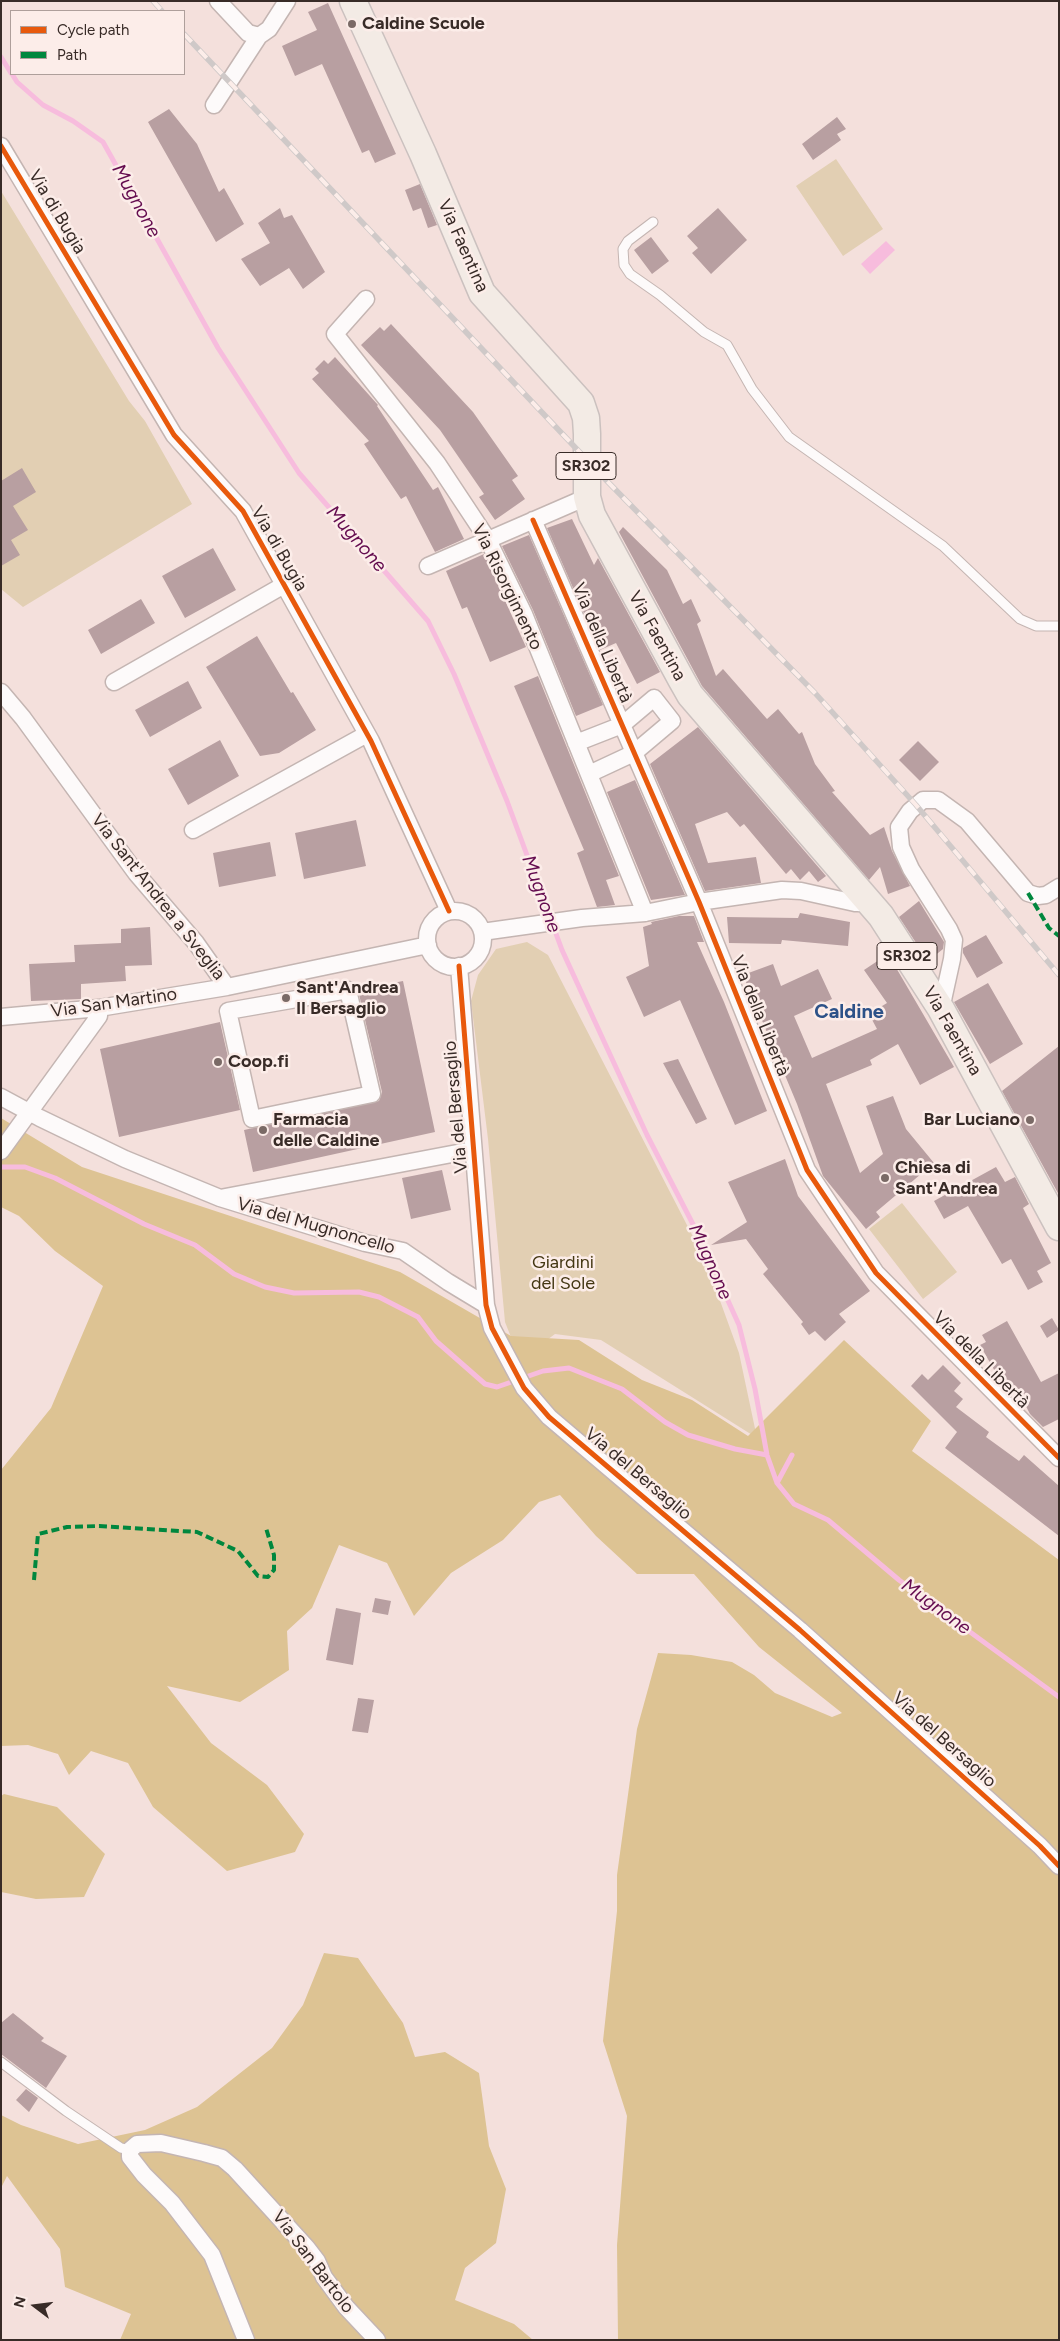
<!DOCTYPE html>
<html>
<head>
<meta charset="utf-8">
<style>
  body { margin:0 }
  #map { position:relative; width:1060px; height:2341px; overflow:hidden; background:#f4e0dc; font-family:Figtree,sans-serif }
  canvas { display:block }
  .frame { position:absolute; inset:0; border:2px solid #382b27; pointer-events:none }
  .legend { position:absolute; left:10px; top:10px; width:175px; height:65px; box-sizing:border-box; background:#fcede9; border:1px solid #ae9f9b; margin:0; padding:6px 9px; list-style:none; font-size:15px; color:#382b27 }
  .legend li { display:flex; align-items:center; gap:10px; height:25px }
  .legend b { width:25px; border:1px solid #ae9f9b }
  .north { position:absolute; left:10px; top:2281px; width:50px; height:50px; -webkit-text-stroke:4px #fcede9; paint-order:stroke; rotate:285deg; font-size:14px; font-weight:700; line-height:20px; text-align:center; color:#382b27 }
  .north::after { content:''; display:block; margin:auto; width:18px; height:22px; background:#382b27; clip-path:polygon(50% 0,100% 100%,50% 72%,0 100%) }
</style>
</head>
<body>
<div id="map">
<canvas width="1060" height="2341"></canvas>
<div class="frame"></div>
<ul class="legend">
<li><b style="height:6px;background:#e8590c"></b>Cycle path</li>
<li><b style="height:6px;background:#00873e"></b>Path</li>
</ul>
<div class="north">N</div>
</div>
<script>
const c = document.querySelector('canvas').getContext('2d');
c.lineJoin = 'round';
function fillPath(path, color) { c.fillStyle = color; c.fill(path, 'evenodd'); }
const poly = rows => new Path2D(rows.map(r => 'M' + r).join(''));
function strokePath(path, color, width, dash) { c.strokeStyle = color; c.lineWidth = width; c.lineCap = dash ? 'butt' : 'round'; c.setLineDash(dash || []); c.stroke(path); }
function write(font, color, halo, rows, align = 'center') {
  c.font = font + ' Figtree,sans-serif'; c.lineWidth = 5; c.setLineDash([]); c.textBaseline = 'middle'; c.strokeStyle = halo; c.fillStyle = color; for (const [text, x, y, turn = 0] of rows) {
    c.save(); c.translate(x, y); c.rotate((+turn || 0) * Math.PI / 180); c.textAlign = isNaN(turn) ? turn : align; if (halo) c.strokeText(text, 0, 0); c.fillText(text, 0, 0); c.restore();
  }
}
const green = poly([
  [836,159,883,229,843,256,796,186],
  [1,191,129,401,145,421,192,504,23,607,1,589],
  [527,942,548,955,706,1262,739,1353,757,1438,601,1340,555,1334,520,1360,505,1322,488,1139,471,1001,478,975,496,949],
  [902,1203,957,1272,923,1299,869,1229]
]);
const forest = poly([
  [1,1118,82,1167,400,1272,511,1336,579,1340,642,1380,692,1400,748,1436,844,1340,931,1421,912,1451,1059,1560,1059,2340,618,2340,617,2245,627,2116,603,2041,617,1911,617,1875,637,1729,658,1653,691,1655,732,1662,754,1675,775,1693,832,1717,842,1713,759,1647,694,1574,637,1574,596,1536,560,1495,539,1502,503,1540,451,1573,414,1616,387,1563,339,1545,312,1608,287,1631,289,1670,240,1702,167,1686,211,1743,267,1785,304,1834,295,1852,227,1871,153,1807,128,1763,91,1751,69,1775,58,1754,28,1745,1,1746,1,1470,51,1408,103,1286,55,1251,19,1216,1,1207],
  [4,1794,57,1807,105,1854,84,1897,36,1899,1,1892,1,1796],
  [324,1953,358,1958,403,2023,415,2057,445,2052,479,2073,489,2146,506,2189,496,2243,465,2268,455,2300,514,2324,533,2340,120,2340,131,2314,65,2287,60,2249,7,2176,1,2188,1,2115,21,2125,78,2144,145,2130,197,2107,272,2048,303,2005]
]);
const water = poly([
  [886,241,895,250,870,274,861,264]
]);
const stream = poly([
  [1,57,11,73],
  [12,74,17,82,43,105,73,121,103,142,218,348,299,473,428,621,454,674,507,801,562,950,647,1135,698,1234,739,1325,755,1389,767,1455,777,1483,794,1504,828,1520,899,1580,1059,1697],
  [1,1167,25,1167,55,1178,144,1224,195,1245,234,1274,265,1287,294,1293,359,1292,379,1297,418,1317,436,1341,485,1384,497,1387,543,1371,569,1368,622,1389,665,1422,688,1435,735,1449,767,1455],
  [777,1483,792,1455]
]);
const building = poly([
  [328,3,396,154,375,163,369,150,362,153,322,64,295,76,282,46,317,30,308,12],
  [169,109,197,144,219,192,224,188,244,224,216,242,148,122],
  [837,117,846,129,837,134,841,140,813,160,802,144],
  [420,184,437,225,428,228,421,208,413,211,405,190],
  [280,208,284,218,292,215,325,272,303,289,289,268,260,286,241,259,270,243,258,223],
  [718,208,747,240,711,274,692,253,698,248,687,236],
  [651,237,669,261,652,274,634,250],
  [391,324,473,412,518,476,512,480,525,499,495,520,479,497,484,494,440,430,361,345,380,327,384,331],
  [335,357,378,405,377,406,433,490,438,487,464,539,435,552,406,496,401,499,364,444,369,441,312,379,319,373,315,369,324,360,328,364],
  [22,468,36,492,13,506,28,530,11,540,20,555,1,566,1,481],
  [572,519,594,565,598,558,660,672,637,684,616,643,600,650,547,528],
  [623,527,667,570,683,604,691,599,701,621,697,624,716,676,723,669,767,719,778,709,799,734,802,732,815,764,835,791,832,792,870,835,884,827,892,851,910,886,888,894,880,867,869,880,702,686,619,532],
  [529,535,603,705,576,716,533,610,502,546],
  [213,548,236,590,185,618,162,576],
  [484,554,526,647,490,662,467,607,462,609,446,571],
  [141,599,155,623,101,654,88,630],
  [257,636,291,693,293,692,316,730,279,753,260,756,206,667],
  [538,676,619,876,606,880,615,905,597,907,577,853,584,850,514,686],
  [188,681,202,708,150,737,135,710],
  [698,727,826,876,818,882,809,871,800,880,791,869,786,874,744,824,740,827,727,812,695,824,708,863,756,857,761,883,705,891,650,764],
  [220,740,239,776,188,805,168,769],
  [918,741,939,762,920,781,899,760],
  [635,780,685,895,651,900,607,792],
  [356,820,366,866,304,879,295,833],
  [270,842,276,876,219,887,213,853],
  [919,901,944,942,943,949,928,961,899,917],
  [800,913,850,922,848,946,782,940,781,944,729,943,727,917,798,918],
  [679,916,694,916,704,942,697,942,724,1002,767,1111,735,1125,680,1000,644,1017,626,977,649,966,643,927,652,924,651,922],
  [150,927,152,965,125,966,126,981,81,984,81,999,31,1001,29,964,75,962,74,945,121,943,121,929],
  [986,935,1003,963,977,978,963,953,963,948],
  [888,954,954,1067,920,1085,898,1044,870,1060,872,1065,826,1084,860,1173,883,1154,866,1106,893,1096,906,1129,934,1163,876,1212,880,1217,866,1229,823,1176,797,1104,743,975,773,964,781,986,818,969,832,999,794,1016,812,1058,877,1029,869,1014,887,1003,864,970],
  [403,981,435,1132,253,1172,244,1130,379,1101,382,1092,358,990],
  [988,983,1023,1044,990,1064,954,1002],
  [220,1022,240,1110,119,1137,100,1049],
  [1059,1046,1059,1195,1002,1091],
  [678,1059,707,1119,696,1124,663,1063],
  [785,1159,798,1196,870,1291,839,1314,846,1322,825,1341,815,1331,809,1335,801,1324,803,1322,763,1274,768,1269,746,1239,711,1245,747,1222,728,1182],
  [996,1167,1005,1182,1015,1177,1029,1204,1023,1208,1051,1263,1037,1271,1043,1282,1028,1290,1011,1259,1002,1264,968,1206,944,1219,934,1201],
  [442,1170,451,1210,411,1219,402,1178],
  [1052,1318,1059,1330,1047,1338,1040,1326],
  [1007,1321,1041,1382,1059,1373,1059,1419,1043,1427,1030,1414,1015,1385,1005,1389,980,1345,986,1342,982,1335],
  [943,1365,961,1383,954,1391,963,1399,956,1407,989,1432,986,1437,1019,1461,1024,1455,1059,1486,1059,1536,945,1448,957,1432,911,1386,922,1374,928,1380],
  [375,1598,391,1601,388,1615,372,1612],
  [336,1608,361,1613,353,1665,326,1660],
  [358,1698,374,1700,368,1733,352,1731],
  [13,2013,44,2038,41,2041,67,2056,46,2088,1,2054,1,2023],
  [26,2089,38,2098,29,2112,16,2100]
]);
const lane = poly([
  [653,222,628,241,623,249,624,265,630,274,660,295,704,332,727,345,752,389,789,437,943,546,1020,619,1036,626,1059,626],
  [1,2062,66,2111,121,2148,130,2150]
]);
const street = poly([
  [218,1,248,33,259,36,269,29,287,1],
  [214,105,259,36],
  [1,146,174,435,243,511,371,741,449,911],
  [366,299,335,334,437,463,488,540,524,614,645,913],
  [533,520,699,902,807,1170,876,1273,1059,1458],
  [428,566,587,497],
  [114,682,284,585],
  [1,692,23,718,136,873,196,943,227,987],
  [576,743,622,725,654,698,672,721,634,753,589,774],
  [193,830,367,734],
  '427 939a28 28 0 1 1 56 0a28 28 0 1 1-56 0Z',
  [482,932,582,918,645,913,699,902,782,890,801,891,855,903,872,903],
  [459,966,486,1305,492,1328,524,1388,549,1417,800,1630,1040,1846,1059,1866],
  [348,990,372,1094,252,1119,228,1011,348,990],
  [941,1009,952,959,954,940,949,929,911,869,901,847,899,827,910,811,923,800,938,800,967,821,1028,893,1038,896,1046,895,1059,887],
  [1,1017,99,1008,227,987,428,945],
  [1,1097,40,1118,125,1159,220,1198,365,1243,403,1251,448,1282,486,1305],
  [1,1151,99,1016,99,1008],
  [220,1198,473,1150],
  [246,2340,212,2255,172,2203,144,2175,130,2157,130,2150,137,2144,161,2143,204,2153,222,2158,235,2169,307,2248,317,2261,324,2277,346,2307,377,2340]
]);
const primary = poly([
  [353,1,423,154,482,293,581,403,586,418,587,434,587,497,592,515,681,679,690,695,881,916,941,1009,1059,1227]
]);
const rail = poly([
  [153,1,162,11],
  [184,34,606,480,815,693,916,805,1059,975]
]);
const quiet = poly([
  [1028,893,1049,928,1059,936],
  [34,1580,38,1534,67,1527,99,1526,197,1532,238,1551,258,1576,268,1577,274,1570,274,1555,266,1528]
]);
const cycleway = poly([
  [1,146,174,435,243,511,371,741,449,911],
  [533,520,699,902,807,1170,876,1273,1059,1458],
  [459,966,486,1305,492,1328,524,1388,549,1417,800,1630,1040,1846,1059,1866]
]);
const markers = [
  [352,24,5,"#7a6a66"],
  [286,998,5,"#7a6a66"],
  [218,1062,5,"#7a6a66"],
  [1030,1120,5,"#7a6a66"],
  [263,1130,5,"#7a6a66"],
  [885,1178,5,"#7a6a66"]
];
const shields = [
  [586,466,60],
  [907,956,60]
];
const shieldNames = [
  ["SR302",586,466],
  ["SR302",907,956]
];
const poiNames = [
  ["Caldine Scuole",362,24],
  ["Sant'Andrea",296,988],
  ["Il Bersaglio",296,1009],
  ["Coop.fi",228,1062],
  ["Farmacia",273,1120],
  ["delle Caldine",273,1141],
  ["Bar Luciano",1020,1120,"right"],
  ["Chiesa di",895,1168],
  ["Sant'Andrea",895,1189]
];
const streetNames = [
  ["Via di Bugia",57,212,59],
  ["Via Faentina",463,246,66],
  ["Via di Bugia",279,549,60],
  ["Via Risorgimento",507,587,64],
  ["Via Faentina",657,636,61],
  ["Via della Libertà",602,643,67],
  ["Via Sant'Andrea a Sveglia",158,897,52],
  ["Via San Martino",114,1003,-8],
  ["Via della Libertà",760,1016,68],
  ["Via Faentina",952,1031,60],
  ["Via del Bersaglio",456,1107,-95],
  ["Via del Mugnoncello",316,1226,16],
  ["Via della Libertà",981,1360,45],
  ["Via del Bersaglio",638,1474,40],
  ["Via del Bersaglio",944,1740,42],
  ["Via San Bartolo",313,2262,53]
];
const parkNames = [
  ["Giardini",563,1263],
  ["del Sole",563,1284]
];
const waterNames = [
  ["Mugnone",136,201,61],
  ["Mugnone",356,539,49],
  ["Mugnone",541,894,70],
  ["Mugnone",710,1262,66],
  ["Mugnone",936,1607,36]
];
const quarterNames = [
  ["Caldine",849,1012]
];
fillPath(green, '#e2cfb3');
fillPath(forest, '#ddc393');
fillPath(water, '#f7bcdd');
strokePath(stream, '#f7bcdd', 5);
fillPath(building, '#b89fa1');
strokePath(lane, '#c4b5b2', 11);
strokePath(street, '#c4b5b2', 19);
strokePath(primary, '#cbc1bf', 29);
strokePath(lane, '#fdfafa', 9);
strokePath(street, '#fdfafa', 16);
strokePath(primary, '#f3ebe5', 26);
strokePath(rail, '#cfc9c8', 5.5);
strokePath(rail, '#fcede9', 4, [11]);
strokePath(quiet, '#00873e', 4, [8, 4]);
strokePath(cycleway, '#e8590c', 5);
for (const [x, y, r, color] of markers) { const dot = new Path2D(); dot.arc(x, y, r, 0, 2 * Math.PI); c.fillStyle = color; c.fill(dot); strokePath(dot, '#fcede9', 2); }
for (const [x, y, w] of shields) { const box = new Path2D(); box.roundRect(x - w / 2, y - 13.5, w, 27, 4); c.fillStyle = '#fcede9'; c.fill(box); strokePath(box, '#382b27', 1); }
write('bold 16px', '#382b27', null, shieldNames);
write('bold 18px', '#382b27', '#fcede9', poiNames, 'left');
write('18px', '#382b27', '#fcede9', streetNames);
write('18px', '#443713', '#fcede9', parkNames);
write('italic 19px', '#640c4f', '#fcede9', waterNames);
write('bold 20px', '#2d5288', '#fcede9', quarterNames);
</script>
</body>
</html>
